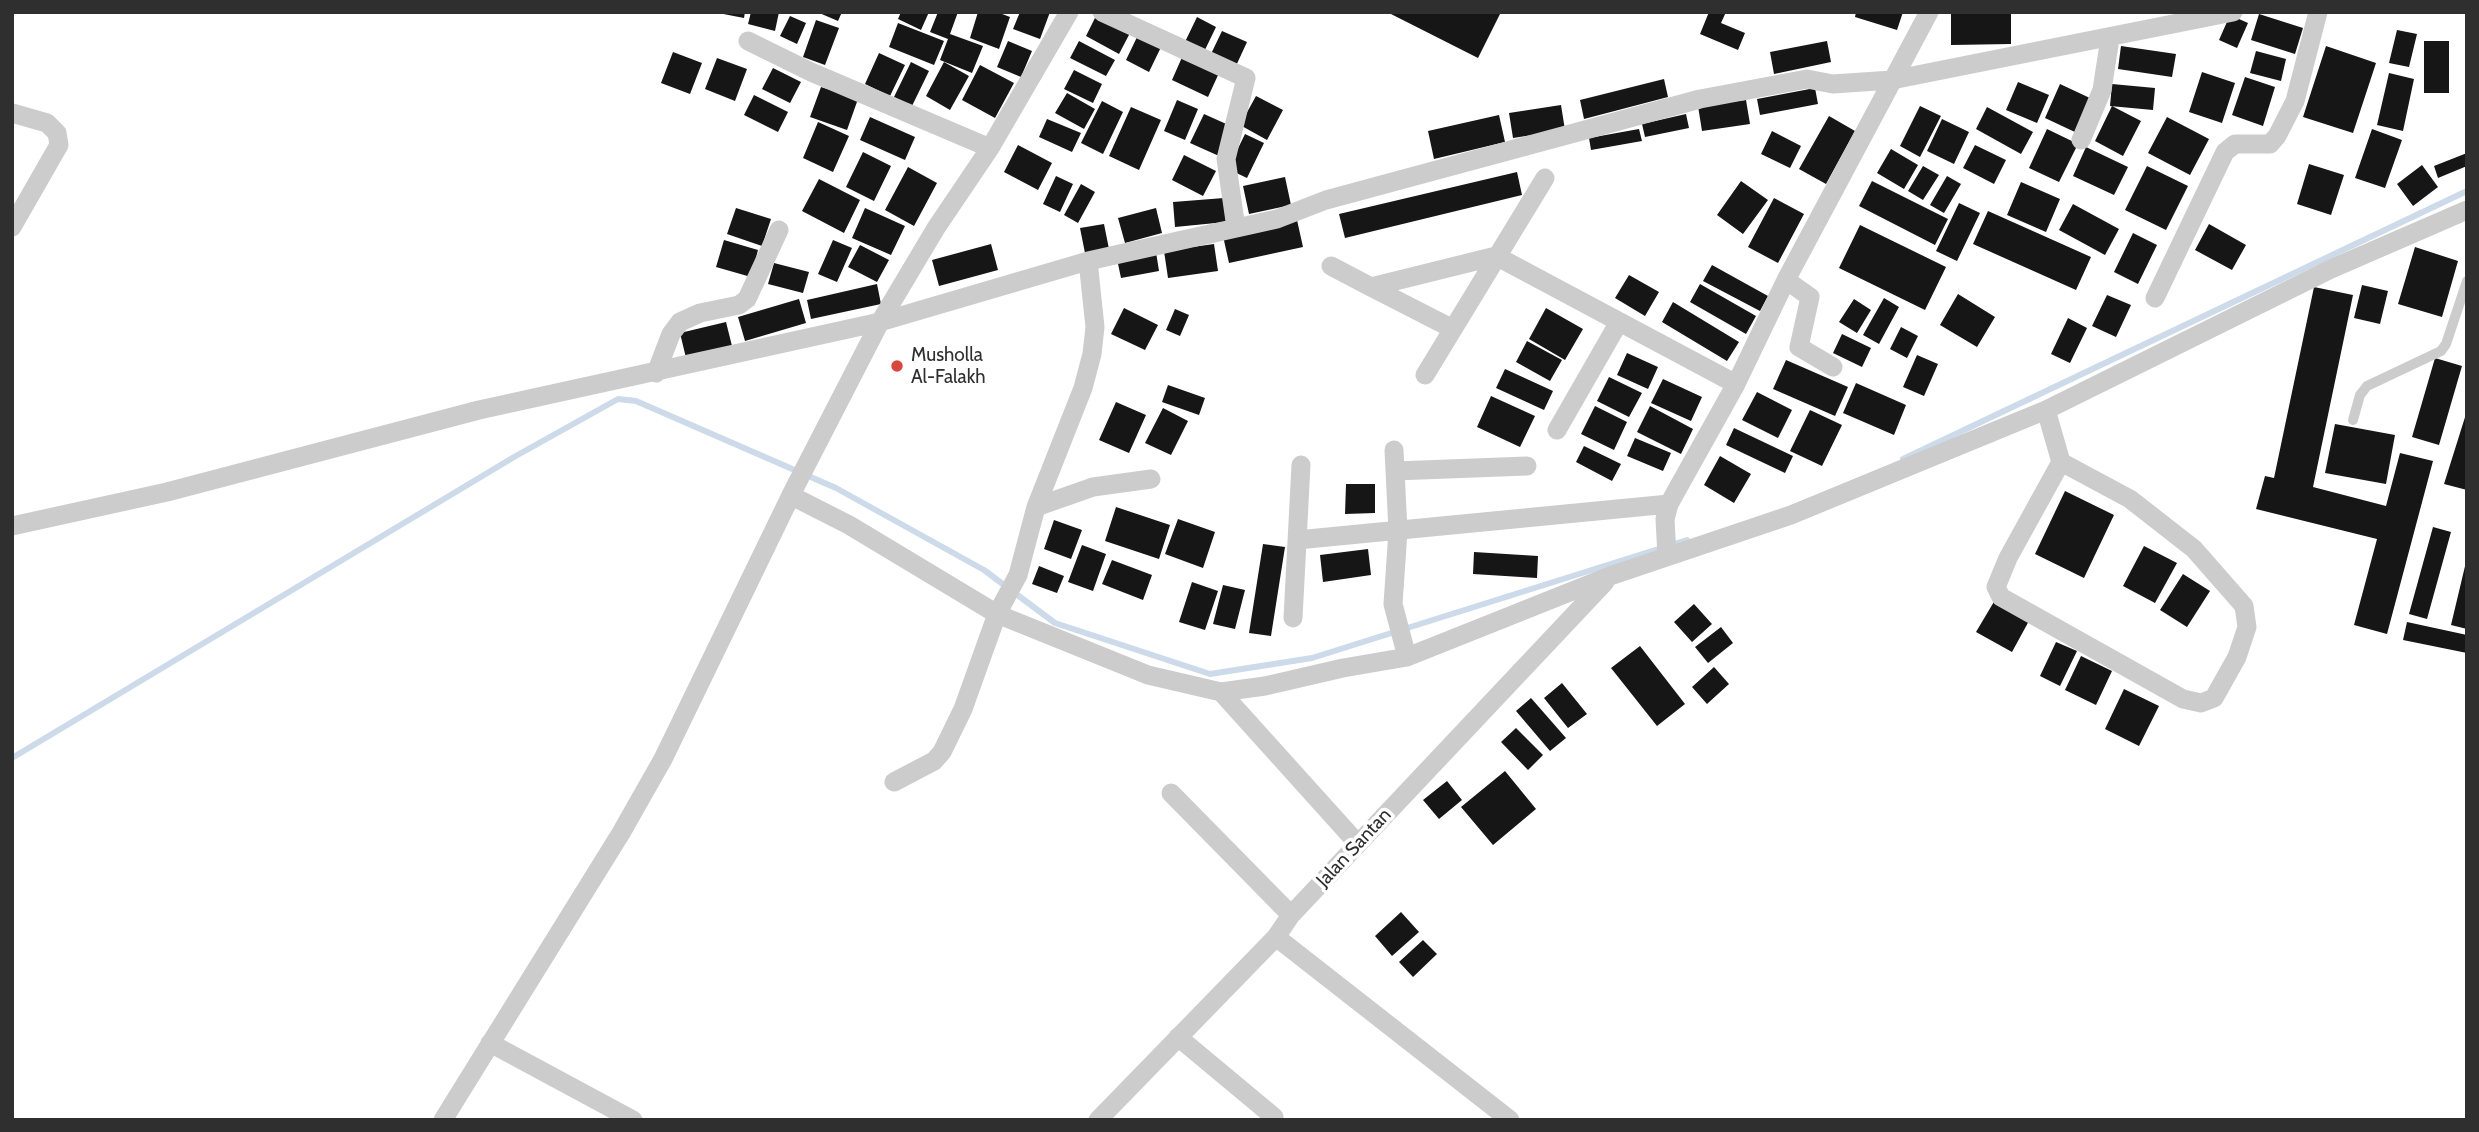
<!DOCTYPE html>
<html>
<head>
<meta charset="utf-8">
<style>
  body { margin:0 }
  #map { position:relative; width:2479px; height:1132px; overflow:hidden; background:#fff; font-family:Cabin,sans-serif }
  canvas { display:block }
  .frame { position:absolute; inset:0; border:14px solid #2f2f2f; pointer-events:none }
</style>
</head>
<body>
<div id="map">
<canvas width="2479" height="1132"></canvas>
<div class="frame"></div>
</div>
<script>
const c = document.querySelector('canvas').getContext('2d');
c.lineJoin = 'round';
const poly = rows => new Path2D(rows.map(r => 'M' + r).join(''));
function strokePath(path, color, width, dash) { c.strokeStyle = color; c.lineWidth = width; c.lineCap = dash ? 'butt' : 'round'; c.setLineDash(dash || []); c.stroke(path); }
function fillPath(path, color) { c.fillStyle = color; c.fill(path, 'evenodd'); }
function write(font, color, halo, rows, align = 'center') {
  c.font = font + ' Cabin,sans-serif'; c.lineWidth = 7; c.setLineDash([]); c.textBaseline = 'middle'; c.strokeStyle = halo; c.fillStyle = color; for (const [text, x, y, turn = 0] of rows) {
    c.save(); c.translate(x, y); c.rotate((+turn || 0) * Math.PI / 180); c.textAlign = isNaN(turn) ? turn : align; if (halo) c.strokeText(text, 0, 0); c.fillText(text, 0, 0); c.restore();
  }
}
const stream = poly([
  [1903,459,2467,191],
  [12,758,514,457,618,399,636,401,836,488,984,570,1055,623,1210,674,1312,658,1687,540]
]);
const building = poly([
  [713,12,745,12,744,18],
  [751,12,779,12,775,31,748,24],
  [817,12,842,12,838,21],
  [901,12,929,12,921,30,898,19],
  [938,12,958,12,950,34,983,46,972,73,940,60,948,39,930,32],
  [978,12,997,12,1010,17,999,49,970,38],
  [1020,12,1050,12,1040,39,1013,29],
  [1387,12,1501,12,1478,58],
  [1709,12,1726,12,1721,23,1745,33,1738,50,1700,34],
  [1856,12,1903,12,1897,30,1855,17],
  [1951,12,2011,12,2011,44,1951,45],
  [2259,14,2303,28,2295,54,2251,40],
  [2230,15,2248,23,2237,48,2219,40],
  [790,16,806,23,797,44,780,36],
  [1096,16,1130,33,1119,54,1086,36],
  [1197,17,1216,27,1203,54,1184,44],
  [816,20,839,28,825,65,803,57],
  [898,23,944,41,934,65,889,47],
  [2397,30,2417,34,2409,67,2389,63],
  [1222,31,1247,42,1235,68,1210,56],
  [1139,33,1162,45,1149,72,1126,60],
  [1008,41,1032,51,1021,77,997,67],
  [1079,41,1115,60,1106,76,1070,58],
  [1827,41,1831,62,1774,74,1770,52],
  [2424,41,2449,41,2449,93,2424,93],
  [2121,46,2176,54,2172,77,2118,69],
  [2326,46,2376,63,2353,133,2303,117],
  [2256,51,2286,59,2281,81,2250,73],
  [673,52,702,63,690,94,661,83],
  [879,53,905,65,890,96,865,84],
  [1183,55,1219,73,1208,97,1172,80],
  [717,58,747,69,735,101,705,89],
  [911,62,929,71,912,106,894,97],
  [944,62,969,76,950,110,926,96],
  [980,65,1014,83,995,118,962,100],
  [773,68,801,82,790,103,762,89],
  [1074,70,1102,84,1093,103,1064,89],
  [2202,72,2235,83,2222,123,2189,112],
  [2389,73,2414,79,2403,131,2377,125],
  [2245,77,2275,87,2263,126,2232,115],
  [1664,79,1668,97,1584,119,1580,100],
  [2018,82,2049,95,2037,123,2006,110],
  [2060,84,2092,99,2077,133,2045,118],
  [2112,84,2155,88,2153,110,2110,106],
  [821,87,858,99,847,130,810,117],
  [1815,88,1818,104,1760,115,1757,99],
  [1067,93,1095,109,1084,129,1055,113],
  [754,95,788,112,778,132,744,115],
  [1256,96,1283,110,1267,140,1240,125],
  [1177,100,1198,109,1185,140,1164,131],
  [1746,100,1750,124,1702,131,1698,106],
  [1102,101,1123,112,1103,154,1081,143],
  [1561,105,1565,130,1513,138,1509,113],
  [1920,106,1941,116,1920,157,1900,146],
  [2112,106,2141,121,2123,156,2095,141],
  [1131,107,1161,120,1139,170,1109,156],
  [1987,107,2033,132,2021,154,1976,129],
  [1204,114,1233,127,1219,156,1190,143],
  [1686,114,1689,128,1645,137,1642,124],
  [1499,115,1505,142,1434,159,1428,131],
  [1829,116,1855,131,1826,184,1799,169],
  [870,117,915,137,905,160,860,140],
  [2167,117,2209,139,2190,175,2148,153],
  [1047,119,1081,133,1072,152,1039,137],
  [1942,119,1969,132,1954,164,1927,151],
  [818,122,849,136,833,172,803,158],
  [1639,129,1642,141,1591,150,1589,138],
  [2047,129,2078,144,2059,182,2029,168],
  [2372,129,2402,140,2385,188,2355,178],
  [1772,131,1801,146,1790,168,1761,154],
  [1245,134,1264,143,1247,178,1228,169],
  [1018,145,1052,163,1038,190,1004,172],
  [1975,145,2006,160,1994,184,1963,168],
  [2086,147,2128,167,2114,195,2073,176],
  [1891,149,1918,165,1904,189,1877,173],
  [863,152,891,166,874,201,846,187],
  [2467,153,2467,166,2438,178,2434,166],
  [1184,155,1216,171,1203,196,1172,180],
  [2309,164,2344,175,2331,215,2297,204],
  [2422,165,2438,187,2413,206,2397,184],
  [1923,166,1939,175,1923,200,1908,191],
  [2147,166,2188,186,2166,230,2125,210],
  [908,167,937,183,914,226,885,210],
  [1517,172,1522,195,1345,238,1339,214],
  [1056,176,1073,184,1060,212,1043,204],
  [1947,176,1961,184,1944,213,1930,205],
  [1285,177,1291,205,1249,214,1243,186],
  [819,179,860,200,844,233,802,211],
  [1741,181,1768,200,1743,234,1717,215],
  [1872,181,1948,219,1935,245,1859,206],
  [2021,182,2060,199,2046,232,2007,215],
  [1081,184,1095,192,1078,223,1064,215],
  [1224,198,1226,222,1175,227,1173,202],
  [1774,198,1804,214,1778,263,1748,247],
  [1959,203,1980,213,1957,261,1936,251],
  [2073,204,2119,229,2105,255,2059,230],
  [736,208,771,219,762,246,727,234],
  [865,208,905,226,891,255,852,238],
  [1156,208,1162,233,1125,243,1118,218],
  [1988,211,2091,257,2076,290,1973,244],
  [1297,220,1303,247,1229,263,1223,236],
  [1104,224,1109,249,1085,253,1080,228],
  [2209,224,2246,245,2232,270,2195,250],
  [1860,225,1946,267,1925,310,1839,268],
  [2133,233,2157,245,2138,284,2114,272],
  [724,240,758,250,751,277,716,267],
  [833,240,852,248,837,282,818,274],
  [991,244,998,270,939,286,932,260],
  [1214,244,1218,271,1168,278,1164,251],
  [860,245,889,260,877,282,848,267],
  [2415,247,2458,261,2442,317,2398,304],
  [1156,252,1159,271,1121,278,1117,259],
  [774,263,809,272,803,293,768,284],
  [1712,265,1768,296,1760,311,1703,281],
  [1629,275,1659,292,1645,316,1615,298],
  [877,284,881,304,811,319,807,300],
  [1700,284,1756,316,1746,334,1690,302],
  [2362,285,2388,291,2380,324,2354,318],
  [2314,287,2353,295,2313,487,2386,506,2400,453,2433,461,2387,634,2354,625,2377,539,2256,509,2265,476,2274,478],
  [1958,294,1995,317,1977,347,1940,325],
  [2107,295,2131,305,2116,337,2092,326],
  [1884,298,1899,307,1879,344,1863,335],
  [799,299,806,323,745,341,738,317],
  [1854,299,1871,310,1857,333,1839,322],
  [1673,302,1739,342,1727,361,1662,322],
  [1124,308,1158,325,1145,350,1111,334],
  [1546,308,1583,329,1565,360,1529,339],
  [1175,309,1189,315,1180,336,1166,330],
  [2068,318,2087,328,2070,363,2051,354],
  [726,322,732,346,686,358,680,333],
  [1901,327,1918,336,1907,358,1890,349],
  [1842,334,1871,348,1862,367,1833,353],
  [1527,341,1562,360,1550,381,1516,362],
  [1627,353,1658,367,1648,389,1617,375],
  [1917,355,1938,364,1924,396,1903,387],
  [2435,358,2462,366,2439,445,2412,437],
  [1786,360,1848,387,1835,416,1773,389],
  [1505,369,1553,391,1544,410,1496,388],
  [1609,377,1642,393,1629,417,1597,401],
  [1663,379,1702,397,1691,421,1651,403],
  [1856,383,1906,405,1894,435,1843,413],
  [1168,385,1205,398,1199,415,1162,402],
  [1757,392,1792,410,1778,438,1742,420],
  [1491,396,1535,416,1520,447,1477,427],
  [1116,402,1146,415,1129,453,1099,440],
  [1595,406,1627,422,1614,450,1581,434],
  [1650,406,1693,429,1681,454,1637,432],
  [1163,408,1188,421,1171,455,1145,443],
  [1810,410,1842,425,1822,466,1790,451],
  [2466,414,2467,414,2467,490,2444,484],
  [2335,424,2395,435,2386,484,2325,473],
  [1734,428,1793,456,1785,473,1726,445],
  [1635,438,1671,453,1663,471,1627,456],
  [1584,446,1621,464,1612,481,1576,462],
  [1720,456,1751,474,1734,503,1704,485],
  [1346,484,1375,484,1375,513,1345,514],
  [2065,491,2114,515,2084,578,2035,554],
  [1116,507,1170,525,1159,559,1105,541],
  [1178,519,1215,532,1203,568,1165,554],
  [1054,520,1082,530,1071,559,1044,549],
  [2433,527,2451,532,2427,619,2409,614],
  [1263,544,1285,547,1271,636,1249,633],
  [1082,545,1106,554,1093,591,1068,582],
  [2144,546,2177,563,2155,603,2123,586],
  [1368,549,1371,575,1323,582,1320,555],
  [1474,552,1538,556,1537,578,1473,574],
  [1112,560,1152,575,1143,600,1102,584],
  [2466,562,2467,562,2467,629,2451,625],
  [1039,566,1064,576,1057,593,1032,584],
  [2183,574,2210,591,2187,627,2160,610],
  [1192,582,1218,591,1205,630,1179,622],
  [1223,585,1245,590,1235,629,1213,624],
  [1995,600,2030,619,2012,652,1976,632],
  [1694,604,1712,624,1692,642,1674,622],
  [2407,622,2467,635,2467,653,2403,640],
  [1721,627,1733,643,1708,663,1695,647],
  [2056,642,2077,651,2060,686,2040,676],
  [1640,646,1685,704,1657,726,1611,668],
  [2081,656,2112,671,2096,705,2065,690],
  [1714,667,1729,684,1707,704,1692,687],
  [1562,683,1587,714,1568,728,1544,698],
  [2124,689,2159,706,2139,746,2105,729],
  [1531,698,1566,738,1550,751,1516,711],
  [1516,728,1543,755,1528,770,1501,742],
  [1505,771,1536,809,1493,845,1461,807],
  [1447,781,1462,800,1439,819,1423,800],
  [1401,912,1419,932,1392,956,1375,936],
  [1423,940,1437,954,1413,977,1399,962]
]);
const service = poly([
  [2353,420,2360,395,2367,386,2441,351,2446,344,2467,281]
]);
const minor = poly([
  [1102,12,1246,78,1226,159,1236,228],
  [748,41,811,72,990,148],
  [12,113,47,123,57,133,59,145,12,227],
  [2081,140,2102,90,2110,38],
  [1331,266,1371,287,1496,256,1736,384],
  [1786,280,1810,297,1799,347,1833,367],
  [1371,287,1453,329],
  [2155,298,2225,152,2235,144,2270,144,2277,136,2295,101,2318,12],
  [656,373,671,334,680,322,700,313,739,305,747,299,779,230],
  [1425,375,1545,178],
  [2046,410,2061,462],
  [1557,430,1619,322],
  [1394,450,1398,531,1393,604,1407,657],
  [2061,462,2130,499,2194,549,2244,606,2247,627,2237,657,2214,698,2201,703,2183,699,2001,597,1996,587,2008,558,2061,462],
  [1395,471,1527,466],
  [792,496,849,525,997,614,1148,675,1221,692,1265,686,1343,668,1407,657,1610,576,1791,515,2046,410,2331,269,2467,210],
  [1036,507,1093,487,1151,479],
  [12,526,167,492,479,410,880,322,1088,261,1277,219,1326,200,1700,99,1807,79,1833,84,1892,80,2233,12],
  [1297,540,1669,504],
  [1667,556,1665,519,1669,504,1736,384,1786,280,1929,12],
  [1293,618,1301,465],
  [1221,692,1358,844],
  [894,782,934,761,942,752,963,709,997,614,1018,575,1036,507,1083,388,1092,354,1095,327,1088,261],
  [1171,793,1291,915],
  [1276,937,1510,1120],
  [1178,1037,1274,1117],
  [490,1043,633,1120],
  [443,1120,621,833,663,759,795,487,880,322,936,228,990,148,1069,12],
  [1098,1120,1276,937,1291,915,1605,582]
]);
const markers = [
  [897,366,7,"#d9483f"]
];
const poiNames = [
  ["Musholla",911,355],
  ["Al-Falakh",911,377]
];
const streetNames = [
  ["Jalan Santan",1354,848,-47]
];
strokePath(stream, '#ccdaea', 6);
fillPath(building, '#161616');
strokePath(service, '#ccc', 10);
strokePath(minor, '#ccc', 19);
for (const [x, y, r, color] of markers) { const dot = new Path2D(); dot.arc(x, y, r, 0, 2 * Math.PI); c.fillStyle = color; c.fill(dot); strokePath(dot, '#fff', 2.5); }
write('19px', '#2f2f2f', '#fff', poiNames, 'left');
write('19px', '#2f2f2f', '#fff', streetNames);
</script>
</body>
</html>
